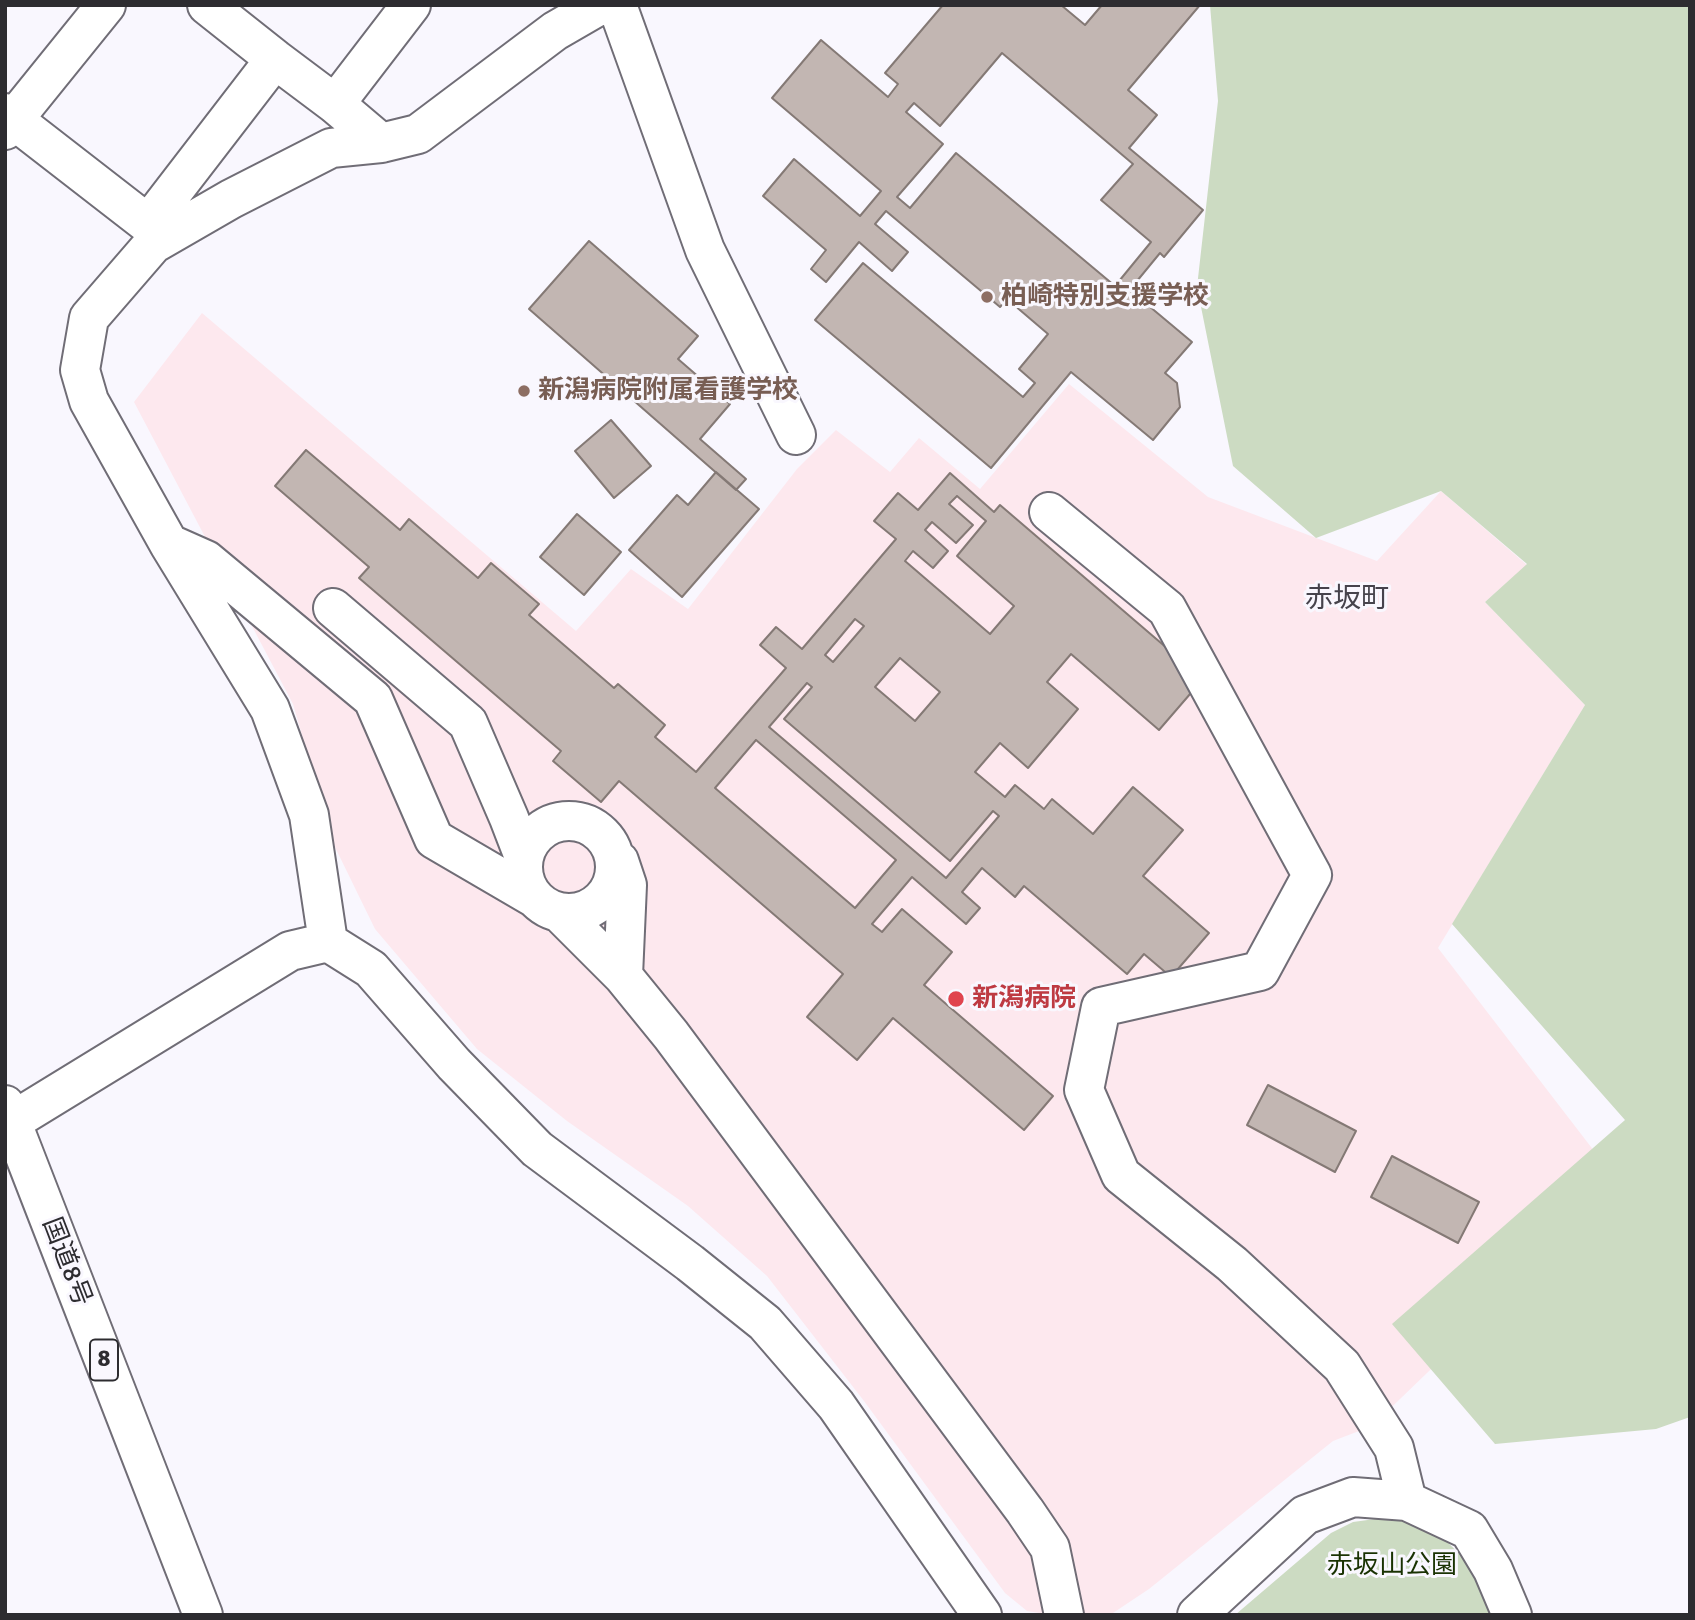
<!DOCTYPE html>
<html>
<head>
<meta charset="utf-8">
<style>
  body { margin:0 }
  #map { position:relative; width:1695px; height:1620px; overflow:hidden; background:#f9f7fe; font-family:Signika,sans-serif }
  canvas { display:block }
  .frame { position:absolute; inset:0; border:7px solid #2d2c30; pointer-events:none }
</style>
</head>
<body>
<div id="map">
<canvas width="1695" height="1620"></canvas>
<div class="frame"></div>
</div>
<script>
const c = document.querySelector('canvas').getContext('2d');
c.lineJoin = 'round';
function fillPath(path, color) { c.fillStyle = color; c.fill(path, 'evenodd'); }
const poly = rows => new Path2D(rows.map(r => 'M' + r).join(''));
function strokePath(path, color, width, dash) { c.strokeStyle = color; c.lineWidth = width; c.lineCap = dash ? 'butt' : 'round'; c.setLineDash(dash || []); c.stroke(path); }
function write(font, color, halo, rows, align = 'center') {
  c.font = font + ' Signika,"Noto Sans JP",sans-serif'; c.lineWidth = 6; c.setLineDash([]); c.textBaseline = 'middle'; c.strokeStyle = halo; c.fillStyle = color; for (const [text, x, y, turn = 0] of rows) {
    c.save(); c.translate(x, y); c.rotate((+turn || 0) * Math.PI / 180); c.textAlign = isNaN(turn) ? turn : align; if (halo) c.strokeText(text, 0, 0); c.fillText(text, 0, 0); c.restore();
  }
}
const medical = poly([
  [202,313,576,631,631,569,688,609,797,469,836,430,890,472,919,438,980,489,1069,384,1208,497,1377,561,1441,491,1527,565,1485,602,1585,705,1438,948,1621,1186,1372,1426,1333,1441,1149,1589,1110,1615,1052,1615,1027,1611,1005,1593,864,1401,767,1276,688,1206,567,1121,477,1049,375,929,333,843,293,704,134,402]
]);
const green = poly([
  [1210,5,1690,5,1690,1417,1656,1429,1495,1444,1392,1324,1625,1120,1452,924,1585,705,1485,602,1527,564,1441,491,1316,538,1233,466,1197,287,1218,101],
  [1397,1516,1438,1533,1477,1571,1491,1615,1235,1615,1331,1533,1353,1522]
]);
const building = poly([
  [943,5,1061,5,1085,25,1102,5,1200,5,1128,90,1157,115,1129,148,1203,210,1164,257,1160,253,1137,281,1143,288,1137,296,1192,342,1165,373,1177,383,1180,407,1153,440,1071,372,991,468,815,320,863,263,1023,397,1035,383,1019,369,1048,334,1007,299,1000,307,886,211,875,224,908,252,892,271,859,242,826,282,811,269,826,250,763,196,794,159,860,216,881,191,772,98,821,40,888,97,898,84,885,73,943,5],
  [1002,53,1133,164,1101,200,1151,242,1115,286,956,153,910,208,897,197,943,144,906,112,914,103,940,126,1002,53],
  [589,241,698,336,678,359,730,404,700,439,746,479,736,490,529,309,589,241],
  [611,420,651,466,614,498,575,451,611,420],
  [306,450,400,530,409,519,478,578,491,563,539,604,529,615,614,688,618,684,665,725,655,737,696,772,786,668,760,645,776,627,802,649,896,539,874,521,898,493,918,510,950,473,994,512,1000,505,1203,679,1159,730,1071,654,1047,682,1078,709,1028,768,1000,743,975,772,1005,797,1015,785,1044,809,1052,799,1093,834,1133,787,1183,830,1143,876,1209,933,1171,977,1144,954,1127,974,1024,886,1015,897,982,868,962,892,980,908,966,924,912,877,872,924,882,932,902,909,952,952,924,985,1053,1096,1024,1130,893,1018,857,1060,807,1017,843,974,619,781,601,802,553,761,561,751,359,578,369,567,275,486,306,450],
  [957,496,986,521,957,556,1014,606,990,634,905,561,913,551,933,568,948,551,925,530,932,522,956,543,973,525,949,504,957,496],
  [855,619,864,626,833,662,825,655,855,619],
  [900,658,940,692,915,721,875,687,900,658],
  [807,683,812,687,784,719,950,861,993,811,999,816,946,878,769,727,807,683],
  [756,740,896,860,855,908,715,788,756,740],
  [716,472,759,509,682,597,629,550,677,495,688,505,716,472],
  [577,514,621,552,584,595,540,557,577,514],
  [1268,1085,1356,1131,1335,1172,1247,1125,1268,1085],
  [1392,1156,1479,1202,1458,1243,1371,1197,1392,1156]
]);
const minor = poly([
  [207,5,275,59,335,104,381,143],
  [617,5,705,250,796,435],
  [335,104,411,5],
  [5,113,148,224,275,59],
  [5,130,106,5],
  [1049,512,1167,609,1312,875,1260,971,1101,1007,1084,1090,1121,1175,1232,1264,1342,1366,1394,1448,1407,1501],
  [170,544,206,560,373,699,434,839,535,898],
  [333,608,468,723,509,818,524,857],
  '523 867a46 46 0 1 1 92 0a46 46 0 1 1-92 0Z',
  [619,861,627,885,623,976],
  [559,912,623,976,671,1035,1025,1511,1050,1548,1064,1615],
  [328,942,309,815,270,709,169,544,89,401,80,370,89,318,153,244,231,199,331,148,381,143,418,134,555,31,600,5],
  [5,1123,11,1122,290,951,328,942,371,969,454,1064,537,1149,690,1263,765,1323,836,1405,982,1615],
  [1197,1615,1305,1515,1353,1497,1407,1501,1469,1530,1493,1570,1512,1615]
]);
const highway = poly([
  [5,1105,203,1615]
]);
const markers = [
  [987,297,7,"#8d6e63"],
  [524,391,7,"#8d6e63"],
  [956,999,9,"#e0444e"]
];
const shields = [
  [104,1360,28]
];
const shieldNames = [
  ["8",104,1360]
];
const educationNames = [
  ["柏崎特別支援学校",1001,297],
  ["新潟病院附属看護学校",538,391]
];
const healthNames = [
  ["新潟病院",972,999]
];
const streetNames = [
  ["国道8号",66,1262,69]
];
const parkNames = [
  ["赤坂山公園",1392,1566]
];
const neighbourhoodNames = [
  ["赤坂町",1347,600]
];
fillPath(medical, '#fde8ee');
fillPath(green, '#ccdbc2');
fillPath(building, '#c2b6b2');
strokePath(building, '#847975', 2);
strokePath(minor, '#706d76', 42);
strokePath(highway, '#706d76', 42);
strokePath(minor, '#fff', 38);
strokePath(highway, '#fff', 38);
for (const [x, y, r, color] of markers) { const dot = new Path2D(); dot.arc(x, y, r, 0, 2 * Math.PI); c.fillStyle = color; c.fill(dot); strokePath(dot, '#f9f7fe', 2.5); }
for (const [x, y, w] of shields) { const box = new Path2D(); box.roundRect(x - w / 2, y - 20.5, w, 41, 5); c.fillStyle = '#f9f7fe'; c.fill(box); strokePath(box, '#2d2c30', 2); }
write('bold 24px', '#2d2c30', null, shieldNames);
write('bold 26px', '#785e54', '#f9f7fe', educationNames, 'left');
write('bold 26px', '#be3a42', '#f9f7fe', healthNames, 'left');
write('26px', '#2d2c30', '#f9f7fe', streetNames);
write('26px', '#193202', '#f9f7fe', parkNames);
write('28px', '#46434c', '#f9f7fe', neighbourhoodNames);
</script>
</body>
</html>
